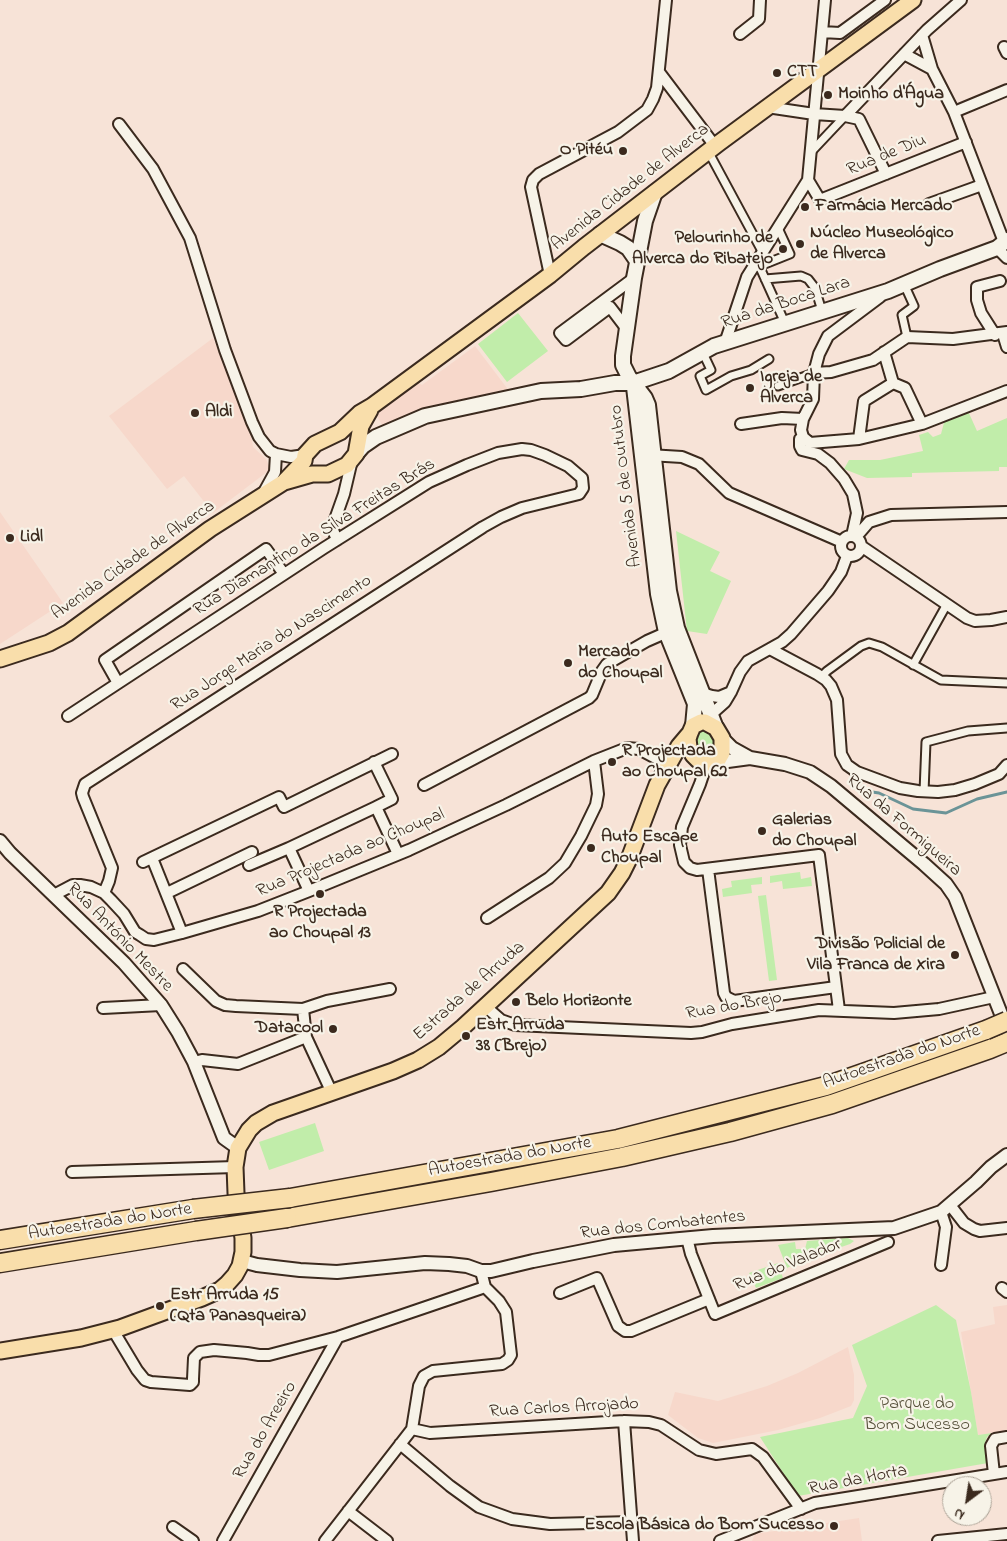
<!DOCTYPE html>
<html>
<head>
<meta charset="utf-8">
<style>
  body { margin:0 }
  #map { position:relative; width:1007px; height:1541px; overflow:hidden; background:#f7e3d7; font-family:"Indie Flower",sans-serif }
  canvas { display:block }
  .north { position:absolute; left:942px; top:1476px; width:50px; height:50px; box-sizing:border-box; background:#f7f3e8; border:1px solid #aca397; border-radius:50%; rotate:211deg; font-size:14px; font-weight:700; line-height:20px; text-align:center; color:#3b2a1e }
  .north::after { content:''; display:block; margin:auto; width:18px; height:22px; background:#3b2a1e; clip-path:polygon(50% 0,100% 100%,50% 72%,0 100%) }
</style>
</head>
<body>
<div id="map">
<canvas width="1007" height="1541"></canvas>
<div class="north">N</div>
</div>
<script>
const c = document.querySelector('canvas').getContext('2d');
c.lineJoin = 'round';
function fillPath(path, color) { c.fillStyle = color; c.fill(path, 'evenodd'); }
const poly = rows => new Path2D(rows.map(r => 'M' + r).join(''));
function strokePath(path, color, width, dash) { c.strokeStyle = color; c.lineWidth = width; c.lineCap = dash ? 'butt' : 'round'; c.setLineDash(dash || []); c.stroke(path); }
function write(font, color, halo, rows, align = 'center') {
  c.font = font + ' "Indie Flower",sans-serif'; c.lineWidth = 4.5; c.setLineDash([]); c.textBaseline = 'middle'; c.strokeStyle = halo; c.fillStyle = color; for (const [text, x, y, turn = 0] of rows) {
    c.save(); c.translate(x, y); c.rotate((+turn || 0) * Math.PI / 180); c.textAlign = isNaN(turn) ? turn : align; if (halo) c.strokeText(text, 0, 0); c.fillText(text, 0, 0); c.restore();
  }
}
const built = poly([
  [213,338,250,430,253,447,266,459,269,466,268,471,263,475,213,513,184,476,167,489,109,416],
  [475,346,510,392,405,417,382,425,376,414,419,383,422,385],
  [0,512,63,603,0,644],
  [1007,1305,1007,1431,978,1435,961,1332,995,1324,993,1307],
  [848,1347,854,1375,854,1400,851,1406,820,1418,778,1430,713,1443,698,1438,668,1415,675,1392,718,1401,767,1386,798,1373],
  [859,1518,862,1541,752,1541,755,1534]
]);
const green = poly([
  [518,313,548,351,507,382,478,344],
  [968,411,977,431,1007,418,1007,467,999,467,999,471,912,473,912,477,867,478,844,469,849,460,880,460,923,451,919,435,928,432,933,437,941,434,945,419],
  [676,531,720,552,710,571,731,581,707,634,687,631],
  [703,729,711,731,718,746,712,756,705,757,694,747,696,733],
  [800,872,801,879,811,877,812,886,783,889,782,881,770,883,770,876],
  [762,877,762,884,751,885,752,893,723,897,722,889,732,887,731,881],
  [766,895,777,980,769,981,758,896],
  [315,1123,324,1151,269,1170,259,1142],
  [848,1238,854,1241,850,1244,801,1261,787,1268,778,1245,795,1242,796,1249,805,1249,807,1241],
  [778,1263,783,1278,756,1288,749,1273],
  [936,1305,956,1320,971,1392,978,1435,992,1433,987,1437,985,1443,988,1463,798,1496,760,1437,853,1418,867,1386,852,1345]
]);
const stream = poly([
  [859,790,879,793,913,809,946,813,977,799,1007,792]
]);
const pedestrian = poly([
  [708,151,763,253],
  [811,152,845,116],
  [757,261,785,323],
  [760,266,790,254,778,228],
  [765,279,801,276,808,279,815,288,822,311],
  [904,284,914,306,902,315,907,337],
  [703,353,711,370,700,376,706,390,731,376,751,370,769,359],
  [778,386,814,373],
  [913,665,947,604],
  [821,677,827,671,861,646,869,643,882,647,941,680,1007,683],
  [924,792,926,742,968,731,1007,728]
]);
const minor = poly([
  [822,32,840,33,885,0],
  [740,34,759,19,760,0],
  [922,35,932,69,954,112,1004,242],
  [1004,47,1007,53],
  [904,54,932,69],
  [659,72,715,146],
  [767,107,814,114,845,116,859,119,886,174],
  [954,112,1007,90],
  [845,116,927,30,961,0],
  [119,124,153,169,190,238,225,350,252,422,259,437,270,451,276,454,291,457,305,455],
  [808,180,820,200,966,142],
  [929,204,982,185],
  [997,248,1007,258],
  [550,275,531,187,533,180,539,174,618,132,647,110,653,99,657,88,666,0],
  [626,328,610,307,566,340,560,333,634,278],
  [1003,334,1007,347],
  [995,335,981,313,977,300,977,287,1000,281],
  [725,343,747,277,808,180,825,0],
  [884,352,893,383],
  [814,373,831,372,873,360,907,337,953,339,1007,332],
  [893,383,905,388,922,424],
  [741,424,782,418,803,419],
  [803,437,810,443,859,439,922,424,1007,391],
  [803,437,801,430,803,419,813,399,814,373,819,354,828,336,880,297],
  [803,437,800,439,800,446,802,450,818,454,830,463,844,479,853,494,857,513,852,536],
  [859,439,864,401,893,383],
  [649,455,682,457,699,464,729,493,842,542],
  [264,492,275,472,276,454],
  '841 546a10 10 0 1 1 20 0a10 10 0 1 1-20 0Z',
  [856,537,869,522,891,515,1007,512],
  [337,540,333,530,333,525,344,494,352,460],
  [861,546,967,618,975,621,991,620,1007,617],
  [770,649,817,674,826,680,831,686,837,700,841,754,847,765,857,772,900,788,918,791,938,792,955,790,975,784,999,774,1007,765],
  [118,683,105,660,266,549,284,574],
  [702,693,712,696,719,697,731,692],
  [68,716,324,548,429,482,467,465,498,453,522,449,531,450,545,455,568,466,582,478,583,488,579,494,522,508,501,517,483,527,85,784,82,793,83,797,112,868,109,881,104,893],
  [707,718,725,702,731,692,740,672,748,661,782,642,791,634,828,591,841,572,847,556],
  [374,762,392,799,376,807],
  [707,763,700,784,682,827,680,845,684,862,690,868,697,870,819,855,839,1010],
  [424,785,589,698,592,695,602,671,607,664,647,641,672,630],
  [152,858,182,933],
  [143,862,279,797,284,807,392,754],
  [249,865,289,848],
  [708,869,724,993,726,997,734,1001,836,987],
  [309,891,289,848,376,807,398,854],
  [167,893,252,852],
  [54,895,73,885,80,885,91,887,104,893,111,900,124,914,135,932,140,935,146,939,154,940,182,933,258,911,309,891,409,850,506,805,594,761,627,748,639,749,669,765],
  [487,918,549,878,565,863,581,836,596,805,598,794,594,761],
  [183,969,216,1001,225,1005,236,1006,303,1009,327,1001,390,989],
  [485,1006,501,1020,515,1025,691,1033,702,1032,732,1024,819,1010,894,1013,939,1009,994,997],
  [103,1008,161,1005],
  [303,1009,306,1037,332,1093],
  [194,1062,202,1060,238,1064,306,1037],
  [72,1172,235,1167],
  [950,1205,964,1223,974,1229,980,1231,1007,1228],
  [941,1212,946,1227,941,1265],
  [687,1238,691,1254,715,1314,888,1242],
  [1002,1288,1007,1292],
  [560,1293,597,1278,618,1326,625,1331,631,1331,709,1299],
  [113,1330,137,1370,145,1380,151,1382,190,1385,193,1382,193,1379,194,1358,200,1352,214,1350,247,1353,259,1355,269,1355,338,1337,485,1287],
  [624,1421,633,1541],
  [412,1429,430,1433,624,1421,649,1422,661,1425,699,1450,716,1454,752,1449,763,1457,801,1509],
  [400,1444,450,1486,479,1507,512,1519,550,1524,632,1522],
  [994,1474,991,1446,995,1439,1007,1437],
  [348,1511,387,1541],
  [173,1527,193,1541],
  [223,1541,338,1337],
  [325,1541,412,1429,419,1386,424,1376,433,1371,502,1364,508,1360,511,1355,506,1312,499,1301,485,1287,481,1271],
  [720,1541,815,1503,1007,1472],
  [938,1541,1007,1534]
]);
const tertiary = poly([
  [722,738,732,748,750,758],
  [713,763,750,758,785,764,810,772,831,786,924,864,946,884,955,897,1007,1029],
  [0,841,10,853,124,963,161,1005,178,1032,194,1062,224,1138,238,1148],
  [242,1261,257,1265,300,1270,337,1272,425,1263,449,1264,467,1266,481,1271,491,1271,533,1261,614,1245,713,1236,894,1228,941,1212,976,1182,991,1167,1007,1155]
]);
const secondary = poly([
  [655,192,645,221,634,278,623,356,623,365,629,377,645,398,648,405,669,591,677,628,716,728],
  [600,234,620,243,628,248,637,261],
  [634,387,658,594,666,632,695,704,693,726],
  [356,454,363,446,376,437,425,416,541,391,581,389,615,383,633,383,669,371,714,346,888,291,940,269,997,248,1007,240]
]);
const primary = poly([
  [284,482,312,474,328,474,347,465,356,454,361,426,370,410],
  [0,659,49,643,68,633,210,529,284,482,304,461,305,455,315,444,340,432,360,413,372,406,550,275,584,247,719,143,913,0],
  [701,722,705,722,716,728,722,738,722,753,718,760,713,763,707,763,698,760,693,755,689,747,688,739,690,733,693,726,701,722],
  [0,1351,81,1338,120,1328,202,1298,220,1290,227,1284,235,1275,240,1266,243,1252,243,1238,236,1193,235,1167,238,1148,249,1130,256,1123,273,1113,393,1071,418,1060,439,1047,463,1027,608,893,622,873,629,859,657,785,679,746,690,733]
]);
const motorway = poly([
  [290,1198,618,1139,826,1086,986,1030],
  [287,1218,491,1182,622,1157,730,1132,832,1104,990,1049,1007,1042],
  [0,1240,193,1209],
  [0,1263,196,1231]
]);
const motorwayBridge = poly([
  [986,1030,1007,1021],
  [193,1209,290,1198],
  [196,1231,287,1218]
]);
const markers = [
  [777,73,5,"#3b2a1e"],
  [828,95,5,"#3b2a1e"],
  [623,151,5,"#3b2a1e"],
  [805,207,5,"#3b2a1e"],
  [800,244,5,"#3b2a1e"],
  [783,249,5,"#3b2a1e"],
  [750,388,5,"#3b2a1e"],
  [195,413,5,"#3b2a1e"],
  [10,538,5,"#3b2a1e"],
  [568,663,5,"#3b2a1e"],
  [612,762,5,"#3b2a1e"],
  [762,831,5,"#3b2a1e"],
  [591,848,5,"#3b2a1e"],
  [320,894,5,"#3b2a1e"],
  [955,955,5,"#3b2a1e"],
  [516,1002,5,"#3b2a1e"],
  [333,1029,5,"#3b2a1e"],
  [466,1036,5,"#3b2a1e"],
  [160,1306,5,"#3b2a1e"],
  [834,1526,5,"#3b2a1e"]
];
const poiNames = [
  ["CTT",787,73],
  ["Moinho d'Água",838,95],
  ["O Pitéu",613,151,"right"],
  ["Farmácia Mercado",815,207],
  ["Núcleo Museológico",810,234],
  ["de Alverca",810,255],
  ["Pelourinho de",773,239,"right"],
  ["Alverca do Ribatejo",773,260,"right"],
  ["Igreja de",760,378],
  ["Alverca",760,399],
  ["Aldi",205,413],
  ["Lidl",20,538],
  ["Mercado",578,653],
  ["do Choupal",578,674],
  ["R Projectada",622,752],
  ["ao Choupal 62",622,773],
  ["Galerias",772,821],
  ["do Choupal",772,842],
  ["Auto Escape",601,838],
  ["Choupal",601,859],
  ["R Projectada",320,913,"center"],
  ["ao Choupal 13",320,934,"center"],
  ["Divisão Policial de",945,945,"right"],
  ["Vila Franca de Xira",945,966,"right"],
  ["Belo Horizonte",526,1002],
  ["Estr Arruda",476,1026],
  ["38 (Brejo)",476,1047],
  ["Datacool",323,1029,"right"],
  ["Estr Arruda 15",170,1296],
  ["(Qta Panasqueira)",170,1317],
  ["Escola Básica do Bom Sucesso",824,1526,"right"]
];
const streetNames = [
  ["Rua de Diu",887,156,-22],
  ["Avenida Cidade de Alverca",631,188,-38],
  ["Rua da Boca Lara",786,304,-18],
  ["Avenida 5 de Outubro",627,486,-97],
  ["Rua Diamantino da Silva Freitas Brás",315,538,-32],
  ["Avenida Cidade de Alverca",134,561,-35],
  ["Rua Jorge Maria do Nascimento",272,644,-33],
  ["Rua da Formigueira",903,826,41],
  ["Rua Projectada ao Choupal",351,854,-23],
  ["Rua António Mestre",119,938,46],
  ["Estrada de Arruda",470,992,-41],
  ["Rua do Brejo",734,1007,-10],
  ["Autoestrada do Norte",902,1058,-19],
  ["Autoestrada do Norte",510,1158,-10],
  ["Autoestrada do Norte",110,1223,-9],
  ["Rua dos Combatentes",663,1226,-6],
  ["Rua do Valador",788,1266,-22],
  ["Rua Carlos Arrojado",564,1409,-3],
  ["Rua do Areeiro",266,1431,-60],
  ["Rua da Horta",858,1481,-11]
];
const parkNames = [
  ["Parque do",917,1405],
  ["Bom Sucesso",917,1426]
];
fillPath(built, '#f7d8cb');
fillPath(green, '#c1edaa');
strokePath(stream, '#6b9497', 3);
strokePath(pedestrian, '#3b2a1e', 11);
strokePath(minor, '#3b2a1e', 14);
strokePath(tertiary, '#3b2a1e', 16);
strokePath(secondary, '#3b2a1e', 18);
strokePath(primary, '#3b2a1e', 19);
strokePath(motorway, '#3b2a1e', 21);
strokePath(pedestrian, '#f7f3e8', 7);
strokePath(minor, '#f7f3e8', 10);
strokePath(tertiary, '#f7f3e8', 12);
strokePath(secondary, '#f7f3e8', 14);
strokePath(primary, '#f9deab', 15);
strokePath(motorway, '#f9deab', 18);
strokePath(motorwayBridge, '#3b2a1e', 21, []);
strokePath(motorwayBridge, '#f9deab', 18);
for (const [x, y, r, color] of markers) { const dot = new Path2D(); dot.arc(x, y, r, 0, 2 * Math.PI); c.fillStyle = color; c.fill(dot); strokePath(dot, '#f7f3e8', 2); }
write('bold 18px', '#3b2a1e', '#f7f3e8', poiNames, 'left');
write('18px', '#3b2a1e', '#f7f3e8', streetNames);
write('18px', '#56513a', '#f7f3e8', parkNames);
</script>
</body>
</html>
